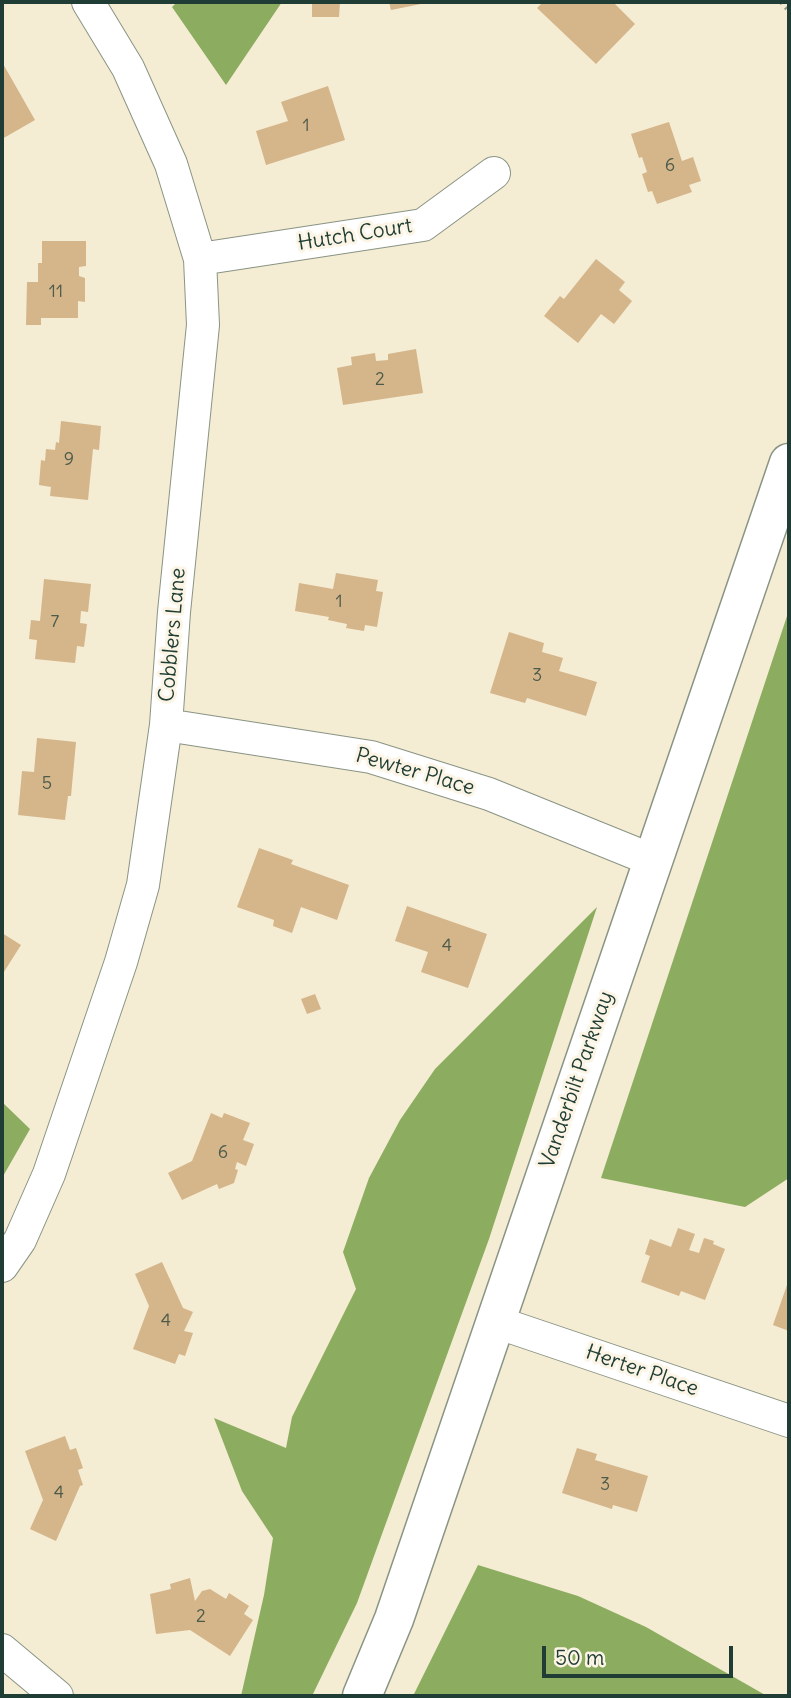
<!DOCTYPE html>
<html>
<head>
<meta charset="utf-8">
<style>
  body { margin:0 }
  #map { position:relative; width:791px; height:1698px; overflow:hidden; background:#f4ecd3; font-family:Delius,sans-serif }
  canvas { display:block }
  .frame { position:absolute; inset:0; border:4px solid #1f3d34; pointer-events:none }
  .scale { position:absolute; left:542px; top:1646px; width:191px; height:32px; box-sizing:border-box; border:4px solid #1f3d34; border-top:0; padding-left:9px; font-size:21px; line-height:24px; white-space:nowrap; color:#1f3d34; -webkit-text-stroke:5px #fcf5e5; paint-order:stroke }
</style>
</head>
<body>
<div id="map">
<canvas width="791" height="1698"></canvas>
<div class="frame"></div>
<div class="scale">50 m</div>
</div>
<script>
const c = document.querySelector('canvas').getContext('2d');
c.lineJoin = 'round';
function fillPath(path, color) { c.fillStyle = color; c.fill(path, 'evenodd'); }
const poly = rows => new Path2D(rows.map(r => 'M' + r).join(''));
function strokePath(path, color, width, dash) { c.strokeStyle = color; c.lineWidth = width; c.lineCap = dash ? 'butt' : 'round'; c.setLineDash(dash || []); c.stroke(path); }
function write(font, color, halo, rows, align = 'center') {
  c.font = font + ' Delius,sans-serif'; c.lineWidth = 6; c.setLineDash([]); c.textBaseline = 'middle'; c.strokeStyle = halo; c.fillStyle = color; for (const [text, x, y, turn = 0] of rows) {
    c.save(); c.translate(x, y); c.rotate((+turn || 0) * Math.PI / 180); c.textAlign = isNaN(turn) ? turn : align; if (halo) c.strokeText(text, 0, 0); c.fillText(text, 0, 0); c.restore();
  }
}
const forest = poly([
  [177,2,282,2,226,85,172,7],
  [789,610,789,1178,745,1207,601,1178],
  [597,907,489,1239,357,1603,312,1696,241,1696,264,1595,273,1538,242,1491,214,1418,286,1448,292,1417,356,1289,343,1252,369,1178,400,1120,435,1069],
  [2,1102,30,1129,2,1178],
  [478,1565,578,1596,646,1627,767,1696,413,1696]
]);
const building = poly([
  [312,2,340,2,339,17,312,17],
  [389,2,426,2,426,3,391,10],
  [543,2,613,2,635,24,596,64,537,8],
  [2,62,35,120,2,139],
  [328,86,345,140,266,165,256,131,288,121,281,102],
  [669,122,682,161,693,157,701,181,689,185,692,192,657,204,652,191,648,192,642,174,647,172,642,157,639,158,631,134],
  [42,241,86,241,86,266,79,267,79,276,85,278,85,302,78,301,78,318,41,318,41,325,26,325,27,282,38,282,38,263,42,263],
  [596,259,625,282,619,290,632,301,614,324,601,314,578,343,544,316,560,296,564,299],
  [416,349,423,393,343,405,337,368,352,365,351,357,375,353,376,361,388,360,388,354],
  [61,421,101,426,99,450,93,449,88,500,50,496,51,487,39,485,41,460,45,461,46,449,55,450,56,442,59,443],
  [336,573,378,580,376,591,383,592,377,627,365,625,364,631,346,628,347,624,328,620,329,617,295,611,299,583,333,589],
  [44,579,91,584,88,612,81,611,80,623,87,624,84,647,77,646,75,663,35,659,37,640,29,639,31,620,40,621],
  [509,632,544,643,542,652,563,658,559,671,597,682,586,716,527,698,525,703,490,693],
  [37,738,76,742,71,796,68,796,65,820,18,815,22,771,34,772],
  [259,848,293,860,291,864,349,885,337,920,301,907,292,933,273,926,274,920,237,907],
  [407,906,487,934,468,988,421,972,428,952,395,941],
  [2,933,21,945,2,975],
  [315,994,321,1009,307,1014,301,999],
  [211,1113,222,1118,224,1113,250,1123,243,1140,254,1144,246,1166,237,1162,235,1169,238,1170,234,1183,219,1189,217,1184,182,1200,168,1173,192,1161],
  [678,1228,695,1234,689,1250,699,1253,704,1238,714,1241,713,1244,725,1249,705,1300,681,1291,679,1296,641,1282,650,1256,645,1254,650,1239,671,1247],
  [162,1262,183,1308,193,1312,184,1331,193,1333,185,1356,179,1354,175,1364,133,1349,149,1306,135,1274],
  [787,1285,789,1286,789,1331,773,1325],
  [65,1436,70,1450,76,1448,83,1468,78,1470,83,1485,80,1486,56,1541,30,1529,43,1500,25,1451],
  [577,1448,597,1454,595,1460,648,1476,637,1512,613,1505,612,1509,562,1493],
  [190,1578,195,1601,202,1591,210,1589,226,1599,229,1593,249,1606,244,1614,253,1620,230,1656,190,1630,156,1634,150,1594,171,1589,170,1584]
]);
const path = poly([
  [781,2,789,11]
]);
const minor = poly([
  [200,259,423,225,494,173],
  [166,725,371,757,489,794,652,860],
  [2,1266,20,1240,49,1174,121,962,143,885,166,725,174,612,203,325,200,259,171,164,128,68,88,2],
  [496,1322,789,1421],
  [2,1650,57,1696]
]);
const major = poly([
  [362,1696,394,1619,789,463]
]);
const numberNames = [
  ["1",306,126],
  ["6",670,166],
  ["11",56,292],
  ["2",380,380],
  ["9",69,460],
  ["1",339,602],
  ["7",55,622],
  ["3",537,676],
  ["5",47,784],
  ["4",447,946],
  ["6",223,1153],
  ["4",166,1321],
  ["3",605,1485],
  ["4",59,1493],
  ["2",201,1617]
];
const streetNames = [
  ["Hutch Court",355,235,-9],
  ["Cobblers Lane",173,635,-85],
  ["Pewter Place",415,772,16],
  ["Vanderbilt Parkway",577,1080,-71],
  ["Herter Place",642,1371,19]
];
fillPath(forest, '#8cac60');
fillPath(building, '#d5b58a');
strokePath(minor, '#8a9484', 34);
strokePath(major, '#8a9484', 41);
strokePath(path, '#8a9484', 4.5, [2, 5]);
strokePath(minor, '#fff', 32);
strokePath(major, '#fff', 38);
write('18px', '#4c5b4a', null, numberNames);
write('21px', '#1f3d34', '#fcf5e5', streetNames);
</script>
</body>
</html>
